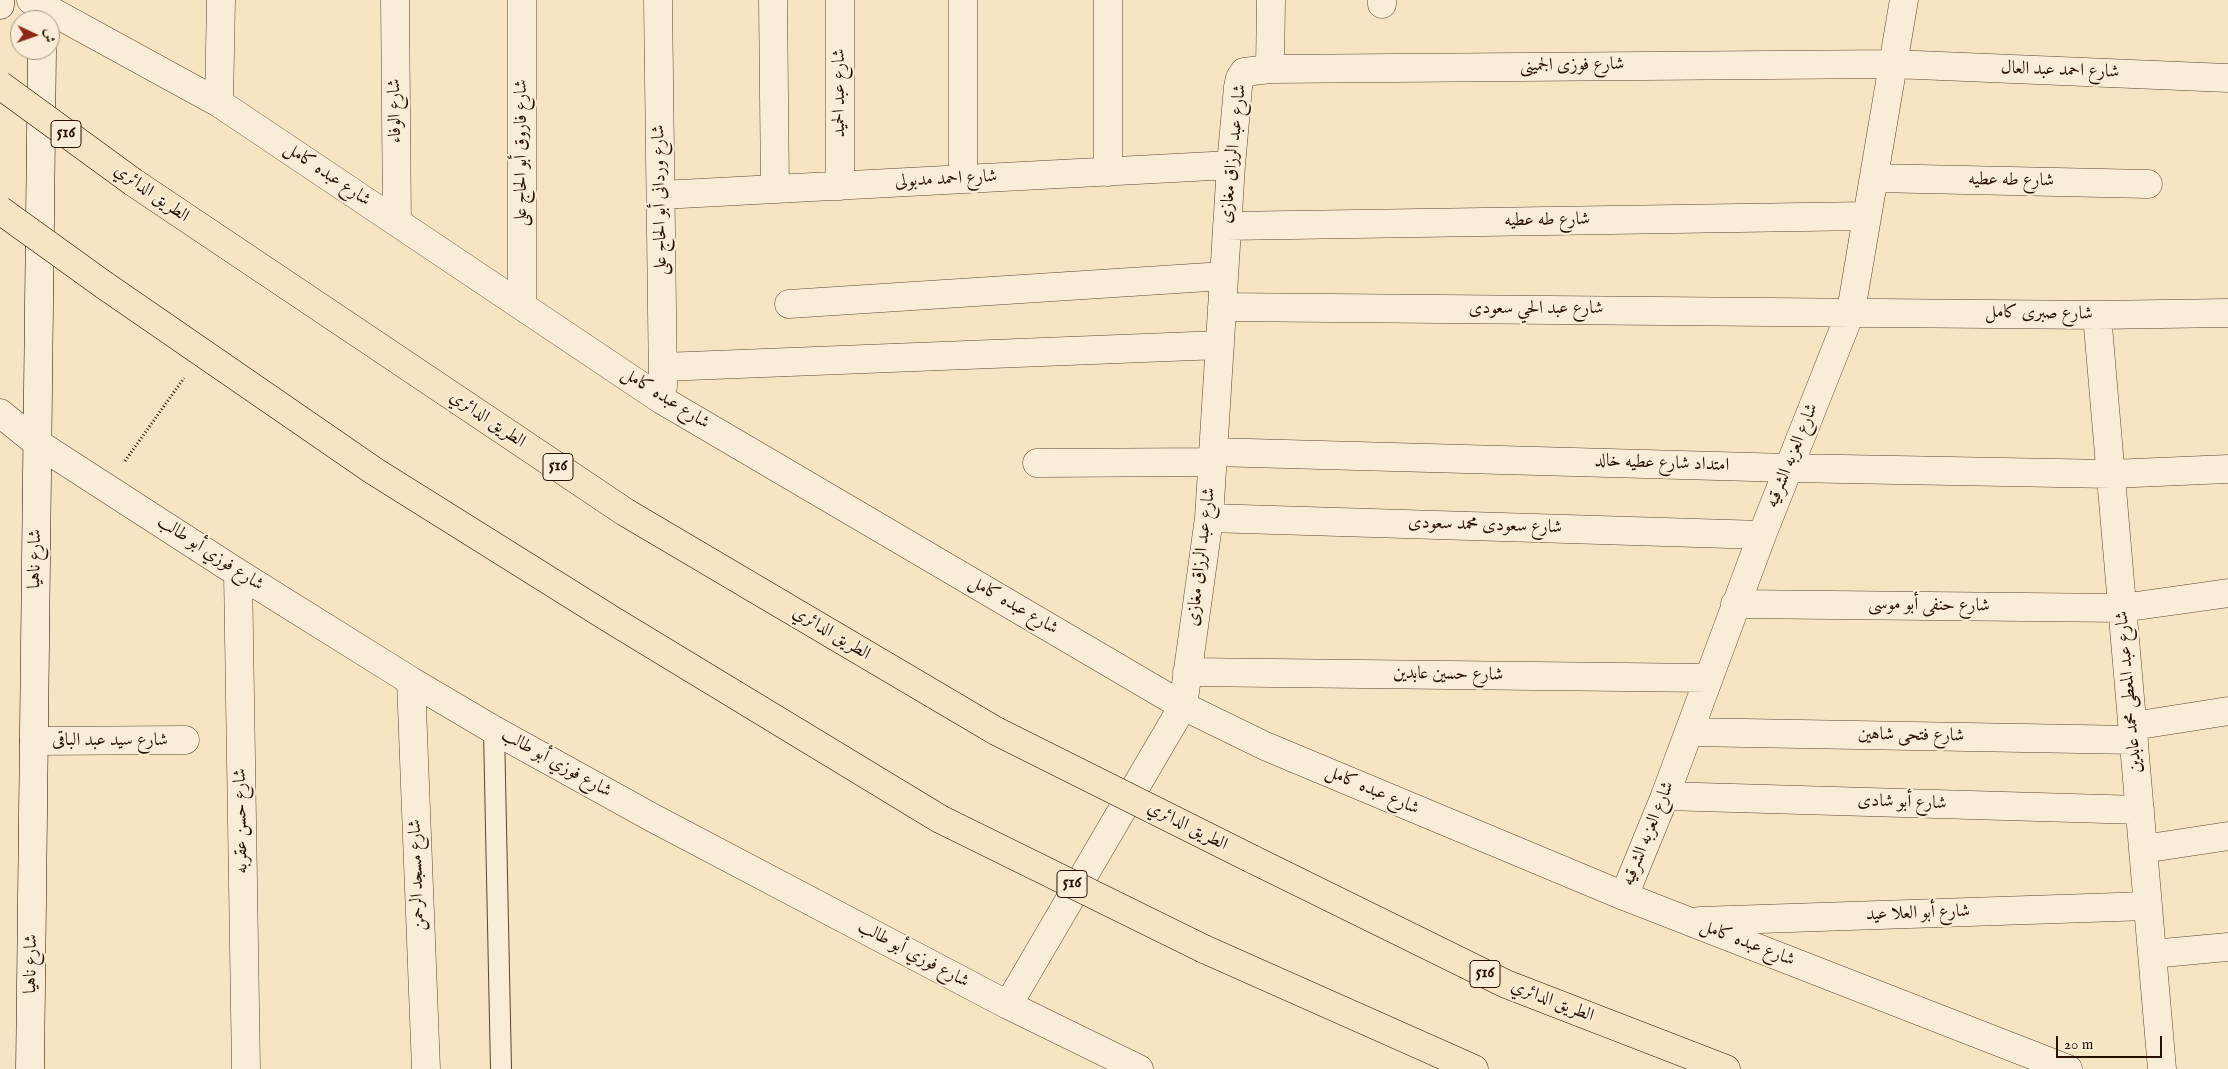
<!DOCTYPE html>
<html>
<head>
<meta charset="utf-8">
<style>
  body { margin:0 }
  #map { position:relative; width:2228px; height:1069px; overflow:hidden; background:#f6e4c2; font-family:"IM FELL English",Amiri,serif }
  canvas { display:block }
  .north { position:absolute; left:10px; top:10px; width:50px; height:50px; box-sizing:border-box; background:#f9edd7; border:1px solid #a69581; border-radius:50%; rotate:93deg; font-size:14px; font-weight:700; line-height:20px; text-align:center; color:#291001 }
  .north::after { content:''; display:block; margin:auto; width:18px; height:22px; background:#8f2418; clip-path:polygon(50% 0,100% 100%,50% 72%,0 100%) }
  .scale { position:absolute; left:2056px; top:1036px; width:106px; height:22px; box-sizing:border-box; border:2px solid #291001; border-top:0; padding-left:6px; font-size:15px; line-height:18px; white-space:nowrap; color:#291001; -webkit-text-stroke:4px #f9edd7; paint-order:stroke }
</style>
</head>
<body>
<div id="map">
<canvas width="2228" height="1069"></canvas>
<div class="north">ش</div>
<div class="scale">20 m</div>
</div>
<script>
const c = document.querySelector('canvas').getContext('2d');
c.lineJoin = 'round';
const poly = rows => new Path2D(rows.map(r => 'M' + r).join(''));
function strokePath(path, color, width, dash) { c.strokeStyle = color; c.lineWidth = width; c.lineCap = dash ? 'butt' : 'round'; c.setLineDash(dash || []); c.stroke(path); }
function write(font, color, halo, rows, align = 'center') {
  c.font = font + ' "IM FELL English",Amiri,serif'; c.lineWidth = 4.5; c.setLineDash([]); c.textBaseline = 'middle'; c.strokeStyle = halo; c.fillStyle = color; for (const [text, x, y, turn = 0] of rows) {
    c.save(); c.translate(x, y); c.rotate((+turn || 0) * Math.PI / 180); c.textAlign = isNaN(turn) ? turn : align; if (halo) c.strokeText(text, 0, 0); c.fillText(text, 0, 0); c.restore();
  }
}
const path = poly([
  [125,461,184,378]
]);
const lane = poly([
  [494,730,501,1069]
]);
const street = poly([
  [31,0,219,103,662,400,1183,706,1265,746,1624,896,2068,1069],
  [395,0,397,222],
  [658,0,663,386],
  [773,0,775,189],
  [840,0,840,186],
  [1382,4,1382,0],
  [1270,69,1271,0],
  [219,103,221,0],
  [1108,172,1108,0],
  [1874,178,2148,184],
  [963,179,963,0],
  [661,195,1231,165],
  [1227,226,1867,216],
  [789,304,1224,276],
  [522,305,522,0],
  [1222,307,2097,315,2228,313],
  [2097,315,2162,1069],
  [663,367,1220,345],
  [0,413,37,443,238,573,411,681,494,730,653,818,1008,1005,1139,1069],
  [1213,452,1789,468,2111,474,2228,469],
  [1037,463,1212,462],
  [1209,518,1762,535],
  [238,573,246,1069],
  [1735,604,2122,608,2228,593],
  [1187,672,1709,678],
  [411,681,426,1069],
  [2133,726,2228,711],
  [1689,732,2134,740],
  [34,741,185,740],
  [1665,796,2140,810],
  [2143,849,2228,836],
  [1624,896,1665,796,1762,535,1851,311,1904,0],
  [1700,921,2148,906],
  [2152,954,2228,947],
  [1008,1005,1183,706,1209,518,1231,165,1238,87,1240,78,1244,72,1270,69,1893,64,2228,78]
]);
const secondary = poly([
  [0,5,0,0],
  [43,20,43,0],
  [30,1069,42,50]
]);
const highway = poly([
  [133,182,625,512,996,731],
  [104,285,374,471,612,620,940,819],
  [1252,859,1506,984,1726,1069],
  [1204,949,1474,1069]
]);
const highwayBridge = poly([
  [0,85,133,182],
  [0,210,104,285],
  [996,731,1252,859],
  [940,819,1204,949]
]);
const shields = [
  [66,134,30],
  [558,467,30],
  [1072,884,30],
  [1485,974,30]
];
const shieldNames = [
  ["516",66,134],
  ["516",558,467],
  ["516",1072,884],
  ["516",1485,974]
];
const streetNames = [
  ["شارع فوزى الجمينى",1572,66,-1],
  ["شارع احمد عبد العال",2060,71,2],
  ["شارع عبد الحميد",840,93,-90],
  ["شارع الوفاء",396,111,-91],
  ["شارع فاروق أبو الحاج على",522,153,-90],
  ["شارع عبد الرزاق مغازى",1234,154,-84],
  ["شارع عبده كامل",327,175,34],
  ["شارع احمد مدبولى",946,180,-3],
  ["شارع طه عطيه",2011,181,1],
  ["الطريق الدائري",151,194,35],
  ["شارع وردانى أبو الحاج على",661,200,-91],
  ["شارع طه عطيه",1547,221,-1],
  ["شارع عبد الحي سعودى",1536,309],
  ["شارع صبرى كامل",2039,314,1],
  ["شارع عبده كامل",665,399,32],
  ["الطريق الدائري",487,420,34],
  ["شارع العزبه الشرقيه",1793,456,-68],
  ["امتداد شارع عطيه خالد",1662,464,2],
  ["شارع سعودى محمد سعودى",1485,526,2],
  ["شارع فوزي أبو طالب",210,554,33],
  ["شارع عبد الرزاق مغازى",1202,557,-83],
  ["شارع ناهيا",36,559,-89],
  ["شارع عبده كامل",1013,606,30],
  ["شارع حنفى أبو موسى",1929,606,1],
  ["الطريق الدائري",831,634,31],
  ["شارع حسين عابدين",1448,675,1],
  ["شارع عبد المعطى محمد عابدين",2130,692,-95],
  ["شارع فتحى شاهين",1911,736,1],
  ["شارع سيد عبد الباقى",110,741],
  ["شارع فوزي أبو طالب",556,764,29],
  ["شارع عبده كامل",1372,791,23],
  ["شارع أبو شادى",1902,803,2],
  ["شارع حسن عقربه",242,821,-91],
  ["الطريق الدائري",1187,827,27],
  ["شارع العزبه الشرقيه",1649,834,-68],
  ["شارع مسجد الرحمن",418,875,-92],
  ["شارع أبو العلا عيد",1918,914,-2],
  ["شارع عبده كامل",1747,944,21],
  ["شارع فوزي أبو طالب",913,955,28],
  ["شارع ناهيا",32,964,-89],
  ["الطريق الدائري",1552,1002,21]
];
strokePath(lane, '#5c4531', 22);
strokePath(street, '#5c4531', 29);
strokePath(secondary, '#291001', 29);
strokePath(highway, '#291001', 29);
strokePath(path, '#291001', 3, [1, 2.5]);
strokePath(lane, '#f9edd7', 20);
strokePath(street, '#f9edd7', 28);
strokePath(secondary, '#f9edd7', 28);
strokePath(highway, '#f6e4c2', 28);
strokePath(highwayBridge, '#291001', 29, []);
strokePath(highwayBridge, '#f6e4c2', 28);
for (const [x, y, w] of shields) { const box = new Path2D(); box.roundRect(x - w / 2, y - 13.5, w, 27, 4); c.fillStyle = '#f9edd7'; c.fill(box); strokePath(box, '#291001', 1); }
write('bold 16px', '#291001', null, shieldNames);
write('18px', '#291001', '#f9edd7', streetNames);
</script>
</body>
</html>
